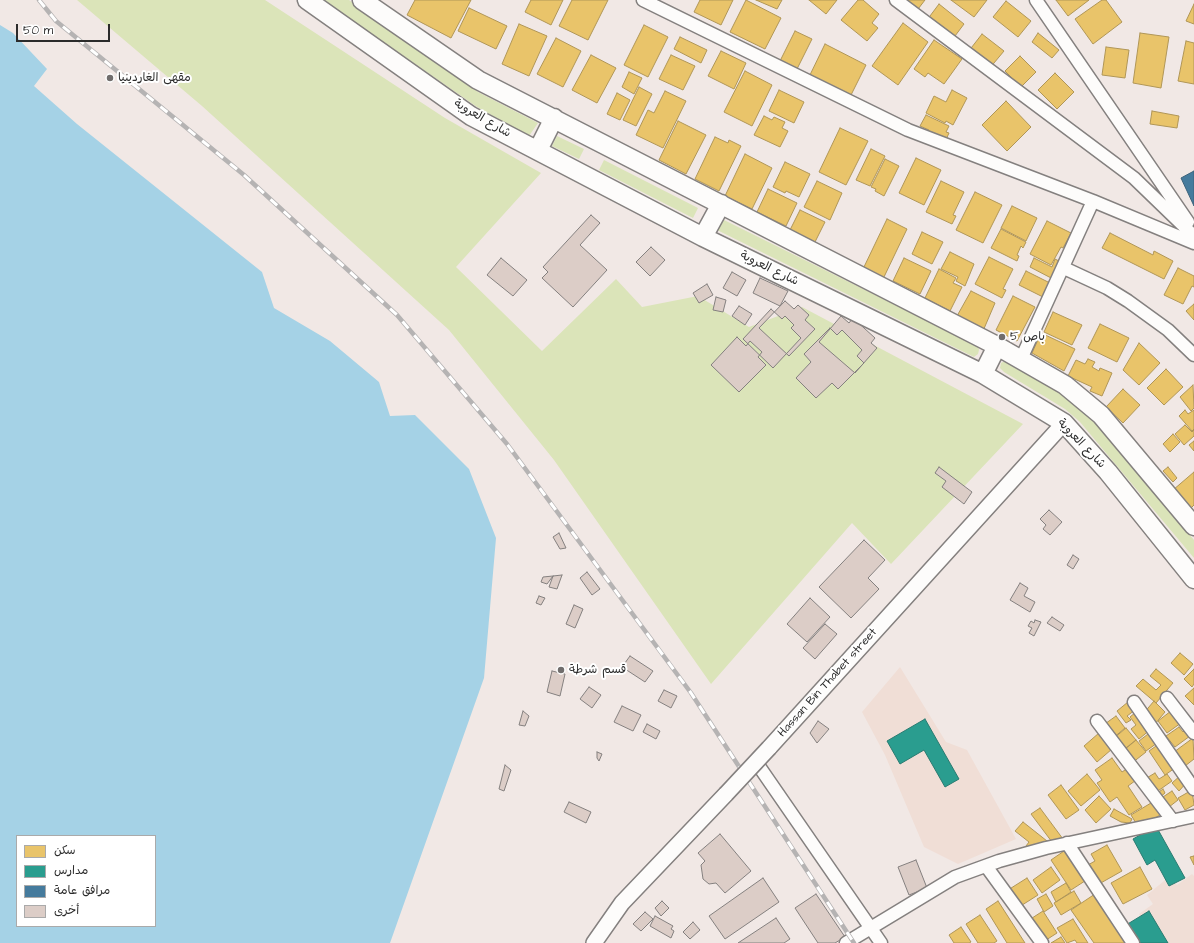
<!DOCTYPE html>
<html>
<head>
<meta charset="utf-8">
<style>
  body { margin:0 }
  #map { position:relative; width:1194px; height:943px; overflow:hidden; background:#f1e8e5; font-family:"Architects Daughter","Playpen Sans Arabic",sans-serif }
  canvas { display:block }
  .legend { position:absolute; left:16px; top:835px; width:140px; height:92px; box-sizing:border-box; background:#fff; border:1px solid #aaa; margin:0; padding:5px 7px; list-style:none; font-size:12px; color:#2b2b2b }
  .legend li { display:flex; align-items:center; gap:8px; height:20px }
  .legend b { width:20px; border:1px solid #aaa }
  .scale { position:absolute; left:16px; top:24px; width:94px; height:18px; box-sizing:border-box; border:2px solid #2b2b2b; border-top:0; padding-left:5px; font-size:12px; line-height:14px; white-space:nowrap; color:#2b2b2b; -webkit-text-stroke:3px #fff; paint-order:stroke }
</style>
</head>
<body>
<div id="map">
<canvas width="1194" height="943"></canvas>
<ul class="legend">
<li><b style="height:11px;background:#e9c46a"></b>سكن</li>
<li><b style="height:11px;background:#2a9d8f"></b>مدارس</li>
<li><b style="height:11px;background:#457b9d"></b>مرافق عامة</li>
<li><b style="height:11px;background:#dccdc7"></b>أخرى</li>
</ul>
<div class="scale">50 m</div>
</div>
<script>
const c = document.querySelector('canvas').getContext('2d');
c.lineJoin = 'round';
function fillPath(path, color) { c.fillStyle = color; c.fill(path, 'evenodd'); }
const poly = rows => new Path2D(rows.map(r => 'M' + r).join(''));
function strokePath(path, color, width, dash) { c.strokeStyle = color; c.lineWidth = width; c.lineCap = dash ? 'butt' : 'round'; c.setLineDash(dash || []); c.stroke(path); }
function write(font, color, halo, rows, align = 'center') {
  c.font = font + ' "Architects Daughter","Playpen Sans Arabic",sans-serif'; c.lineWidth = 4; c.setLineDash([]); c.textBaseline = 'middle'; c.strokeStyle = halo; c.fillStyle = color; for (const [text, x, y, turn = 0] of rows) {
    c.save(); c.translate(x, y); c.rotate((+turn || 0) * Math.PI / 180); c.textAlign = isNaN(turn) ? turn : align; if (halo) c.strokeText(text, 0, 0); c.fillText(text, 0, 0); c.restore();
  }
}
const built = poly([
  [900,667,946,742,967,750,1016,839,958,864,924,847,885,755,862,712],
  [1192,874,1194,876,1194,943,1159,943,1139,914,1153,904,1147,895,1170,876,1177,885]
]);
const green = poly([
  [77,0,265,0,445,118,541,173,456,267,542,351,616,279,642,307,698,296,749,327,802,307,1023,424,891,564,852,523,711,684,554,460,449,330,202,106],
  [323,0,349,0,478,92,538,123,529,136,477,107],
  [557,136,584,149,579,159,552,146],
  [604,160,698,208,693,218,599,170],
  [722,219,978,346,979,350,978,354,974,357,717,230],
  [1007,360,1051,385,1077,405,1103,430,1194,540,1194,558,1080,422,1065,409,1004,372,1000,368,1001,363]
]);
const water = poly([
  [0,25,13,33,47,69,34,86,77,124,262,272,274,308,330,341,379,382,390,416,415,415,469,469,496,538,484,678,390,943,0,943],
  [17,836,155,836,155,926,17,926]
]);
const homes = poly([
  [415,0,471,0,451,38,407,15,415,0],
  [531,0,563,0,551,25,525,12,531,0],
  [572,0,608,0,588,40,559,26,572,0],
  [700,0,733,0,721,25,694,12,700,0],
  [746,0,781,18,765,49,730,32,746,0],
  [756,0,782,0,777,9,756,0],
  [809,0,837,0,826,14,809,0],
  [858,0,863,0,879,14,872,23,878,28,867,41,841,20,858,0],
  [898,0,925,0,915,13,898,0],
  [951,0,987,0,974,17,951,0],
  [1056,0,1089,0,1068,16,1056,0],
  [1102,0,1106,0,1122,22,1093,44,1075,19,1102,0],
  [1006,1,1031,21,1018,37,993,17,1006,1],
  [939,4,964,24,952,40,927,20,939,4],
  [1194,4,1194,24,1186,21,1194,4],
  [469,8,507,26,496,49,458,31,469,8],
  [903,23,928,42,898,85,872,66,903,23],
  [519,24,547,36,529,76,502,64,519,24],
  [644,25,668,37,648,77,624,65,644,25],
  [795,31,812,39,795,73,778,65,795,31],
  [1038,33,1059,50,1052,58,1032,42,1038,33],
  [1140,33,1169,37,1161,88,1133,83,1140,33],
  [982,34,1004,51,989,69,968,52,982,34],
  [680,37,707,50,701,63,674,49,680,37],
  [556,38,581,51,563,87,537,74,556,38],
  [934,40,962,59,944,84,928,73,925,77,914,69,934,40],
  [1186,41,1194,43,1194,84,1178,81,1186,41],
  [825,44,866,65,849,99,808,79,825,44],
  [1106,47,1129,50,1125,78,1102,75,1106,47],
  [721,51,746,63,734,89,708,76,721,51],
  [591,55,616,68,597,103,572,90,591,55],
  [671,55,695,66,683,90,659,79,671,55],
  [1020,56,1036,72,1021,87,1005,71,1020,56],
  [745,71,772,85,752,126,724,112,745,71],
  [629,72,642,78,634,94,622,87,629,72],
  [1055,73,1074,92,1057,109,1038,90,1055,73],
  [639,87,652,94,636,126,623,120,639,87],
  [779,90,804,102,794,123,769,111,779,90],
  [952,90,967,98,953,125,946,121,945,123,926,113,934,96,946,102,952,90],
  [665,91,686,101,663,148,636,135,648,110,654,113,665,91],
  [617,93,630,100,620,120,607,114,617,93],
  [1006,101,1031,127,1007,151,982,125,1006,101],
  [1152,111,1179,116,1177,128,1150,124,1152,111],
  [926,115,949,126,946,132,949,133,944,144,926,135,929,130,920,126,926,115],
  [764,116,772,120,774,117,785,122,782,128,788,131,780,147,754,135,764,116],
  [678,121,706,135,686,174,659,160,678,121],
  [840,128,868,141,846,185,819,172,840,128],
  [715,137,728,143,729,140,741,146,719,191,695,179,715,137],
  [871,149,885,156,870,186,856,180,871,149],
  [745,154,772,168,752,209,725,196,745,154],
  [916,158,941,170,924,205,899,193,916,158],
  [885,159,899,166,884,196,875,191,876,189,871,187,885,159],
  [785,162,810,174,799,197,786,191,785,193,773,187,785,162],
  [817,181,842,193,830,220,804,207,817,181],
  [941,181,964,192,953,215,956,216,952,224,926,212,941,181],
  [768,189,797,203,786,226,757,212,768,189],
  [975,192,1002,205,983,243,956,230,975,192],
  [1012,206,1037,218,1026,241,1001,228,1012,206],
  [800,210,825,222,815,242,790,230,800,210],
  [887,219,907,229,883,279,863,269,887,219],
  [1047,221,1071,233,1063,248,1061,247,1051,265,1030,254,1047,221],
  [1001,229,1026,242,1023,248,1021,246,1017,255,1019,256,1017,261,991,248,1001,229],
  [922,232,943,242,932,264,912,254,922,232],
  [1110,233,1153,255,1154,251,1173,261,1164,279,1102,248,1110,233],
  [950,252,974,264,965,286,956,281,958,277,941,269,950,252],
  [989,257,1013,269,1003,289,1006,290,1002,298,975,284,989,257],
  [904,258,931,271,920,294,893,281,904,258],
  [1034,258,1052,267,1055,259,1061,262,1053,279,1030,267,1034,258],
  [1178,268,1194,276,1194,287,1192,286,1183,304,1164,295,1178,268],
  [939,269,956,278,953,283,962,287,950,311,925,298,939,269],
  [1026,271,1050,283,1043,297,1019,285,1026,271],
  [971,291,995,303,983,331,957,316,971,291],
  [1013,296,1035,307,1017,341,996,330,1013,296],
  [1194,304,1194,320,1186,311,1194,304],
  [1053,312,1082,325,1072,345,1044,332,1053,312],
  [1100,324,1129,338,1117,362,1088,348,1100,324],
  [1041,333,1075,349,1064,371,1032,353,1041,333],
  [1139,343,1160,363,1139,385,1123,370,1139,343],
  [1088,359,1095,362,1092,367,1099,371,1100,368,1112,373,1102,396,1090,391,1092,387,1068,376,1076,360,1085,364,1088,359],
  [1166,369,1183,387,1164,405,1147,388,1166,369],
  [1193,385,1194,408,1191,411,1180,397,1193,385],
  [1123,389,1140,405,1123,423,1106,407,1123,389],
  [1185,410,1188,414,1194,410,1194,429,1192,431,1179,416,1185,410],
  [1185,425,1192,432,1194,430,1194,436,1184,445,1175,434,1185,425],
  [1173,434,1180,442,1170,452,1163,444,1173,434],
  [1194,441,1194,451,1189,445,1194,441],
  [1168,467,1177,478,1173,482,1163,471,1168,467],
  [1194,472,1194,505,1190,509,1173,490,1194,472],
  [1180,653,1193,664,1184,675,1171,663,1180,653],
  [1156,669,1173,683,1156,703,1136,686,1143,679,1156,690,1161,685,1150,676,1156,669],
  [1194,669,1194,684,1192,687,1184,679,1194,669],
  [1194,688,1194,705,1185,696,1194,688],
  [1154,701,1165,712,1155,724,1143,714,1154,701],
  [1128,702,1135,710,1127,716,1131,720,1126,723,1117,711,1128,702],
  [1171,711,1181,723,1167,733,1158,721,1171,711],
  [1136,712,1151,729,1139,739,1131,729,1136,725,1130,717,1136,712],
  [1116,716,1125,728,1112,739,1102,726,1116,716],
  [1179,727,1183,732,1185,730,1190,736,1175,747,1166,736,1179,727],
  [1126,728,1136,740,1122,751,1113,739,1126,728],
  [1152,731,1160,741,1146,751,1139,741,1152,731],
  [1099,733,1112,749,1097,762,1084,746,1099,733],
  [1193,738,1194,759,1185,766,1174,752,1193,738],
  [1136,740,1146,752,1132,763,1123,751,1136,740],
  [1159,744,1175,768,1165,775,1149,751,1159,744],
  [1112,758,1122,772,1131,766,1139,778,1128,786,1142,807,1129,815,1117,797,1110,802,1097,783,1102,780,1095,770,1112,758],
  [1155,773,1159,779,1167,774,1172,781,1155,793,1145,779,1155,773],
  [1087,774,1100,790,1081,806,1068,791,1087,774],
  [1181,775,1187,782,1179,791,1172,783,1181,775],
  [1061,785,1079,810,1066,819,1048,795,1061,785],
  [1163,789,1165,793,1159,798,1156,794,1163,789],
  [1192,790,1194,805,1185,810,1178,798,1192,790],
  [1172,791,1178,800,1169,807,1163,797,1172,791],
  [1099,796,1111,809,1096,823,1085,810,1099,796],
  [1156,800,1163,813,1139,828,1131,815,1156,800],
  [1040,808,1063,839,1052,842,1031,814,1040,808],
  [1114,809,1132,819,1130,823,1121,822,1110,816,1114,809],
  [1023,822,1047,841,1032,850,1026,846,1029,842,1015,831,1023,822],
  [1107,845,1122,871,1099,884,1088,865,1095,861,1091,854,1107,845],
  [1067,849,1088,879,1071,890,1051,860,1067,849],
  [1194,856,1194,865,1190,857,1194,856],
  [1051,867,1060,880,1042,893,1033,880,1051,867],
  [1140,867,1152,889,1123,904,1111,883,1140,867],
  [1027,878,1038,895,1019,907,1008,890,1027,878],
  [1066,883,1071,892,1056,902,1051,892,1066,883],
  [1074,891,1081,903,1061,915,1054,903,1074,891],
  [1046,894,1053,906,1044,912,1037,899,1046,894],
  [1095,894,1129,943,1094,943,1071,910,1095,894],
  [998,901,1025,943,1007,943,986,909,998,901],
  [1043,911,1057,933,1043,942,1029,920,1043,911],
  [980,915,997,941,994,943,978,943,966,924,980,915],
  [1073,919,1088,943,1077,943,1075,940,1067,943,1057,928,1073,919],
  [961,927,971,942,969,943,954,943,949,935,961,927],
  [1061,937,1065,943,1051,943,1061,937]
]);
const schools = poly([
  [925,719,959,779,945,787,924,750,900,764,887,741,925,719],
  [1156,826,1185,878,1169,886,1155,860,1147,865,1133,839,1156,826],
  [1149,911,1168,943,1137,943,1126,925,1149,911]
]);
const public = poly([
  [1194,171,1194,206,1181,178,1194,171]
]);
const building = poly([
  [591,215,600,223,580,245,607,270,573,307,542,278,548,272,543,267,591,215],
  [651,247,665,260,650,276,636,262,651,247],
  [501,258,527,280,513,296,487,275,501,258],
  [732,272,746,280,737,296,723,288,732,272],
  [760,278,788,291,780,306,753,293,760,278],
  [707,284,713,295,699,303,693,293,707,284],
  [716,297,726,300,723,312,713,310,716,297],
  [785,301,794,309,798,305,809,315,805,320,815,329,789,356,759,328,785,301],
  [739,306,752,314,745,325,732,316,739,306],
  [771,309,782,319,785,316,794,325,791,328,801,338,773,368,743,339,771,309],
  [841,316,849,323,853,318,875,338,871,343,877,348,855,373,819,342,841,316],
  [830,328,837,335,842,330,862,350,857,356,864,363,838,389,832,383,816,398,796,378,811,362,804,354,830,328],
  [737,337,746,346,750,341,762,352,758,357,766,365,739,392,711,365,737,337],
  [939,467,972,492,964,504,942,487,946,481,935,473,939,467],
  [1049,510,1062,522,1050,535,1043,529,1046,525,1040,519,1049,510],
  [559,533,566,548,560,549,553,537,559,533],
  [864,540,885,560,868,578,879,589,851,618,819,587,864,540],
  [1073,555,1079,559,1073,569,1067,565,1073,555],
  [587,572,600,589,592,595,580,578,587,572],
  [562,575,557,589,549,587,553,576,562,575],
  [553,576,547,584,541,582,543,577,553,576],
  [1020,583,1028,588,1024,596,1035,602,1030,612,1010,600,1020,583],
  [539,596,545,598,541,605,536,603,539,596],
  [810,598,830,617,807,642,787,624,810,598],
  [574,605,583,609,575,628,566,624,574,605],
  [1052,617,1064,625,1060,631,1047,623,1052,617],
  [1035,620,1041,622,1034,636,1029,633,1032,628,1028,626,1031,621,1034,623,1035,620],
  [825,624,837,634,815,659,803,648,825,624],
  [630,656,653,671,645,682,622,667,630,656],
  [552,671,565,674,560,696,547,692,552,671],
  [589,687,601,695,592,708,580,699,589,687],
  [664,690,677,696,671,708,658,701,664,690],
  [622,706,641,715,633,731,614,722,622,706],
  [523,711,529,716,525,726,519,725,523,711],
  [818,721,829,729,817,743,810,733,818,721],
  [647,724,660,731,656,739,643,732,647,724],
  [597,752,602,754,599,761,597,758,597,752],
  [505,765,511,770,504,791,499,789,505,765],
  [569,802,591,812,586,823,564,812,569,802],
  [720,834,751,871,725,893,716,883,709,884,703,879,701,865,705,861,698,853,720,834],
  [916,860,927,888,909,895,898,867,916,860],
  [763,878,779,902,725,939,709,916,763,878],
  [816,894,845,937,835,943,818,943,795,908,816,894],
  [662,901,669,908,661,916,655,908,662,901],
  [645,912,653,919,641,931,633,924,645,912],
  [655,916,673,926,671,929,674,931,671,938,650,926,655,916],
  [776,918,790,939,784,943,738,943,776,918],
  [693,922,700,930,690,939,683,932,693,922]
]);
const minor = poly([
  [643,0,908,130,1093,201,1194,243],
  [896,0,1134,178,1194,236],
  [1036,0,1188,222],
  [1064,268,1107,288,1128,301,1168,330,1194,355],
  [1021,359,1093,201],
  [1167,698,1194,733],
  [1134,702,1194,789],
  [1097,721,1173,821],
  [756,762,881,943],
  [1067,843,1133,943],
  [986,866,1042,943],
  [846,943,955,877,999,861,1046,848,1194,816]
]);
const tertiary = poly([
  [769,748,1064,423],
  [594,943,622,903,726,794]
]);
const primary = poly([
  [307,0,471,116,703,237,983,374,1064,423,1108,472,1194,579],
  [362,0,478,80,997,346,1065,385,1101,415,1194,526],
  [538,150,554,118],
  [703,237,721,204],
  [983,374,997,346]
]);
const rail = poly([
  [39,0,56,21,244,175,397,315,507,444,691,693,854,943]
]);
const tertiaryBridge = poly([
  [726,794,769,748]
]);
const markers = [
  [110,78,4,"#706d6c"],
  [1002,337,4,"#706d6c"],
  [561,670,4,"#706d6c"]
];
const poiNames = [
  ["مقهى الغاردينيا",118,78],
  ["باص 5",1010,337],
  ["قسم شرطة",569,670]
];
const streetNames = [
  ["شارع العروبة",482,119,30],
  ["شارع العروبة",769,269,26],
  ["شارع العروبة",1081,444,46],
  ["Hassan Bin Thabet street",828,683,-48]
];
fillPath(built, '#f0ded6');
fillPath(green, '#dbe4b9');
fillPath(water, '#a5d2e6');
fillPath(homes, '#e9c46a');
strokePath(homes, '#b09657', 1);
fillPath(schools, '#2a9d8f');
strokePath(schools, '#2a7b71', 1);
fillPath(public, '#457b9d');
strokePath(public, '#3d637b', 1);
fillPath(building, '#dccdc7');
strokePath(building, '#84807f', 1);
strokePath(minor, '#84807f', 15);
strokePath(tertiary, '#84807f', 18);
strokePath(primary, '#84807f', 21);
strokePath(minor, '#fdfcfb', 12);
strokePath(tertiary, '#fdfcfb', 15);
strokePath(primary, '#fdfcfb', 18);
strokePath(rail, '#b5b3b3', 4.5);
strokePath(rail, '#fff', 3, [9]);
strokePath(tertiaryBridge, '#84807f', 18, []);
strokePath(tertiaryBridge, '#fdfcfb', 15);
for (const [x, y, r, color] of markers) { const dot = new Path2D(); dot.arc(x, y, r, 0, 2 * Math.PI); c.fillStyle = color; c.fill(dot); strokePath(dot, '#fff', 1.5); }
write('12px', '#2b2b2b', '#fff', poiNames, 'left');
write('12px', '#2b2b2b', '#fff', streetNames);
</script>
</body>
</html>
